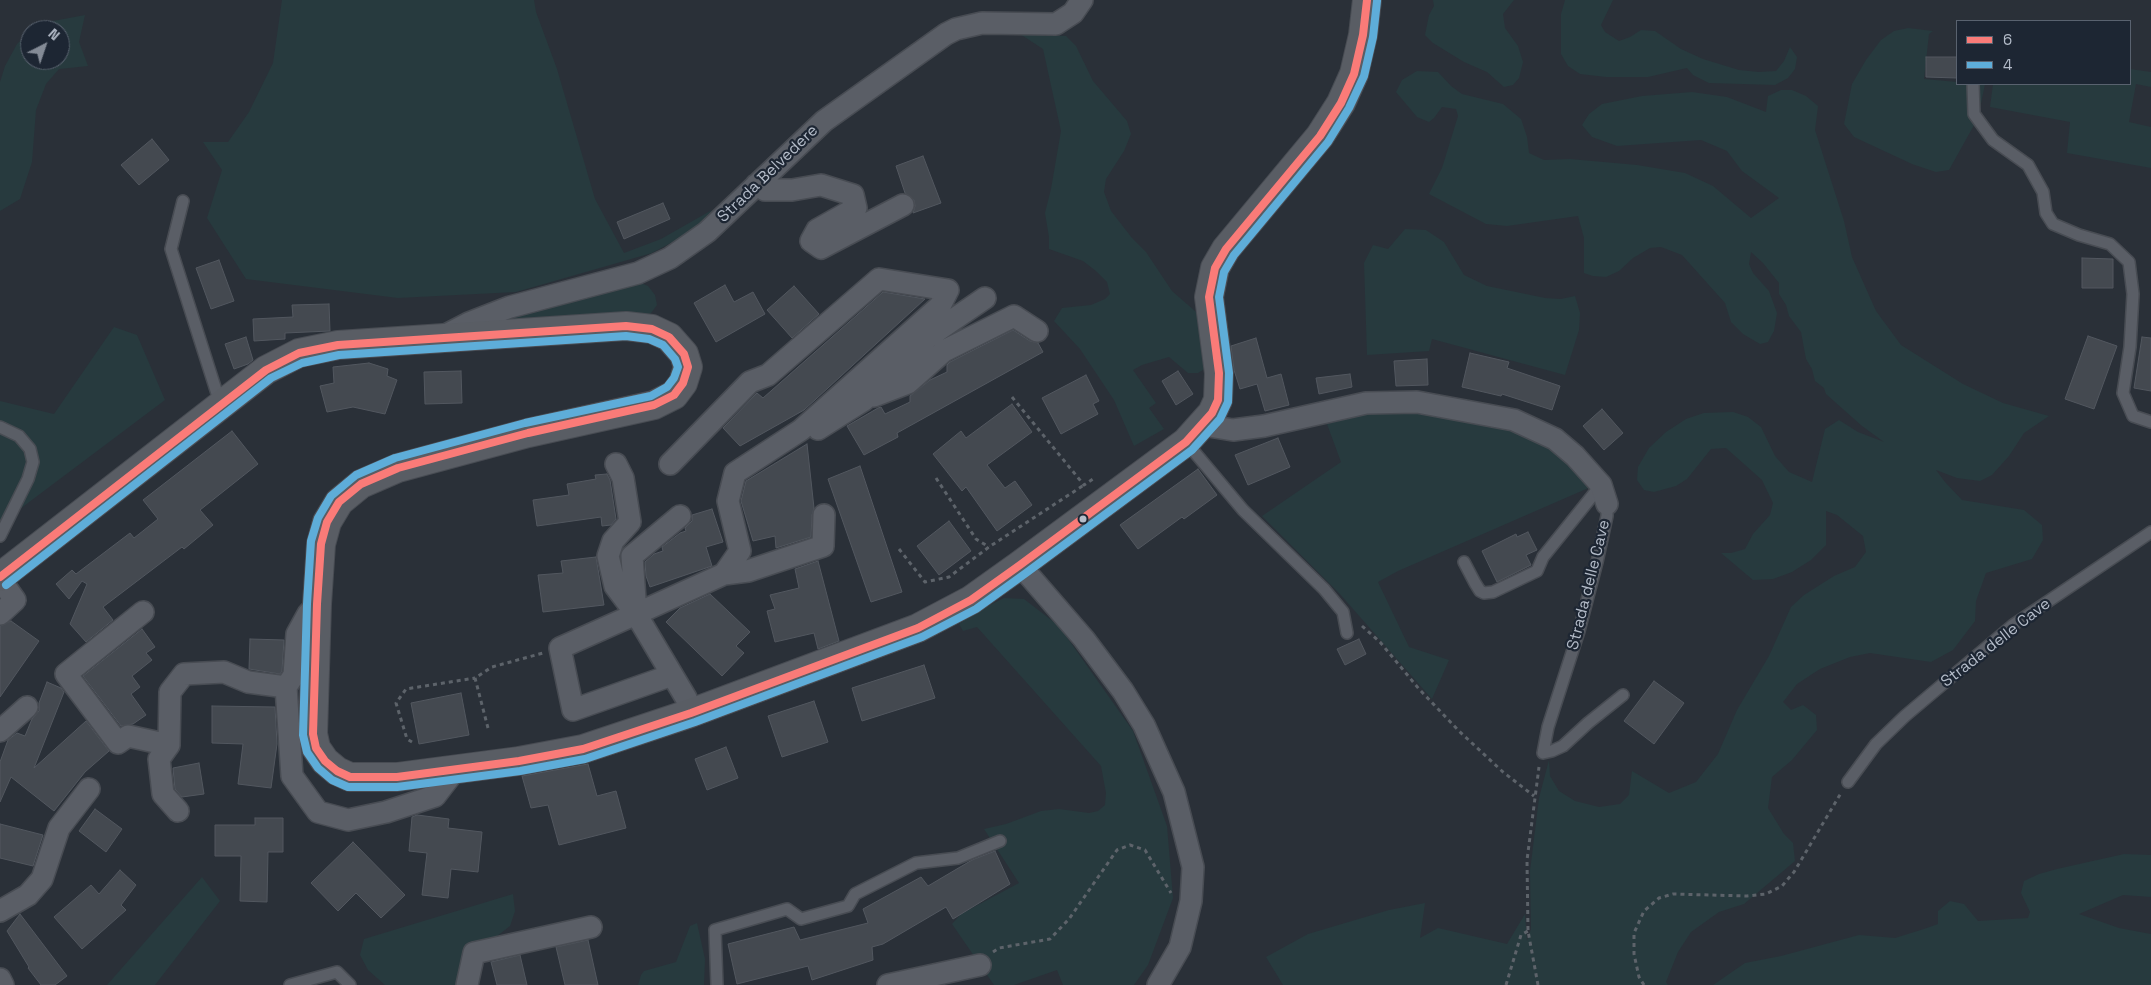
<!DOCTYPE html>
<html>
<head>
<meta charset="utf-8">
<style>
  body { margin:0 }
  #map { position:relative; width:2151px; height:985px; overflow:hidden; background:#2a3038; font-family:"Space Grotesk",sans-serif }
  canvas { display:block }
  .legend { position:absolute; left:1956px; top:20px; width:175px; height:65px; box-sizing:border-box; background:#1d2633; border:1px solid #59626f; margin:0; padding:6px 9px; list-style:none; font-size:15px; color:#b4bcc9 }
  .legend li { display:flex; align-items:center; gap:10px; height:25px }
  .legend b { width:25px; border:1px solid #59626f }
  .north { position:absolute; left:20px; top:20px; width:50px; height:50px; box-sizing:border-box; background:#1d2633; border:1px solid #59626f; border-radius:50%; rotate:41deg; font-size:14px; font-weight:700; line-height:20px; text-align:center; color:#b4bcc9 }
  .north::after { content:''; display:block; margin:auto; width:18px; height:22px; background:#848b96; clip-path:polygon(50% 0,100% 100%,50% 72%,0 100%) }
</style>
</head>
<body>
<div id="map">
<canvas width="2151" height="985"></canvas>
<ul class="legend">
<li><b style="height:6px;background:#fa7b78"></b>6</li>
<li><b style="height:6px;background:#5eadd9"></b>4</li>
</ul>
<div class="north">N</div>
</div>
<script>
const c = document.querySelector('canvas').getContext('2d');
c.lineJoin = 'round';
function fillPath(path, color) { c.fillStyle = color; c.fill(path, 'evenodd'); }
const poly = rows => new Path2D(rows.map(r => 'M' + r).join(''));
function strokePath(path, color, width, dash) { c.strokeStyle = color; c.lineWidth = width; c.lineCap = dash ? 'butt' : 'round'; c.setLineDash(dash || []); c.stroke(path); }
function write(font, color, halo, rows, align = 'center') {
  c.font = font + ' "Space Grotesk",sans-serif'; c.lineWidth = 4.5; c.setLineDash([]); c.textBaseline = 'middle'; c.strokeStyle = halo; c.fillStyle = color; for (const [text, x, y, turn = 0] of rows) {
    c.save(); c.translate(x, y); c.rotate((+turn || 0) * Math.PI / 180); c.textAlign = isNaN(turn) ? turn : align; if (halo) c.strokeText(text, 0, 0); c.fillText(text, 0, 0); c.restore();
  }
}
const green = poly([
  [282,0,534,0,536,12,557,69,595,199,624,253,661,239,712,210,702,222,680,238,652,253,516,292,398,298,246,279,207,218,222,170,203,142,228,142,249,112,273,63],
  [1433,0,1514,0,1503,14,1505,28,1518,46,1523,62,1519,78,1513,85,1504,87,1487,72,1464,62,1433,43,1425,35,1429,15,1434,6],
  [1565,0,1613,0,1601,25,1605,32,1619,41,1630,37,1641,30,1655,31,1681,49,1703,59,1739,70,1759,72,1776,71,1784,61,1790,47,1797,57,1795,69,1788,78,1775,85,1709,83,1693,75,1687,68,1648,77,1606,77,1580,74,1568,66,1561,54,1561,14],
  [85,15,79,42,88,66,59,69,46,84,36,110,32,162,20,199,0,211,0,82,5,66,17,44,30,31,30,60,60,60,60,30,31,30,37,24],
  [1908,28,1933,31,1929,34,1924,79,1957,82,1957,84,1985,84,1978,118,1949,170,1936,172,1912,164,1854,137,1844,124,1852,84,1866,60,1881,40,1894,31],
  [1020,34,1066,36,1076,46,1093,81,1127,121,1131,134,1124,151,1106,179,1104,192,1111,211,1132,238,1146,252,1172,291,1203,318,1211,365,1198,373,1188,373,1169,357,1142,365,1133,370,1156,403,1149,408,1164,429,1134,446,1114,400,1080,349,1054,321,1062,308,1091,305,1105,299,1110,294,1107,282,1096,271,1083,261,1049,249,1049,237,1045,213,1051,189,1061,131,1043,49],
  [2130,69,2151,72,2151,87,2136,84,2129,122,2151,127,2151,168,2067,153,2070,122,1990,107,1993,84,2130,84],
  [1417,71,1438,72,1451,86,1462,94,1503,104,1521,119,1527,137,1529,153,1544,160,1570,159,1637,165,1685,173,1713,186,1751,218,1779,198,1742,171,1727,151,1701,140,1617,146,1592,137,1582,125,1589,114,1602,104,1642,96,1692,92,1727,97,1766,112,1768,96,1781,90,1792,90,1806,96,1818,106,1815,130,1844,221,1852,257,1876,311,1901,345,1963,384,2003,403,2049,416,2024,433,2009,456,1992,475,1980,481,1957,478,1936,470,1945,482,1962,500,2024,510,2042,525,2043,540,2032,559,1986,573,1976,601,1975,621,1953,650,1931,662,1870,653,1850,657,1820,669,1797,684,1783,702,1791,710,1803,705,1816,715,1817,730,1792,760,1772,777,1768,808,1784,834,1793,843,1795,861,1744,904,1719,912,1691,932,1678,952,1666,982,1668,985,1283,985,1266,957,1308,934,1389,910,1425,903,1420,938,1438,928,1507,944,1525,914,1527,941,1531,929,1530,871,1539,798,1549,760,1550,776,1559,791,1575,801,1599,807,1620,804,1629,795,1632,771,1669,793,1696,782,1718,754,1737,710,1769,656,1791,607,1804,595,1834,576,1855,567,1866,552,1863,536,1837,515,1826,511,1826,545,1811,560,1792,572,1773,579,1753,580,1721,553,1731,553,1745,549,1753,534,1770,515,1773,503,1762,480,1726,448,1711,449,1687,479,1676,486,1654,492,1644,490,1637,480,1638,467,1649,448,1666,432,1686,419,1704,413,1733,412,1748,417,1761,427,1775,456,1789,472,1812,482,1825,429,1839,420,1858,432,1884,442,1862,426,1826,394,1824,388,1815,381,1812,369,1806,359,1801,332,1789,316,1786,305,1779,294,1779,283,1763,263,1751,252,1749,264,1753,273,1769,291,1777,313,1774,331,1768,342,1760,344,1743,334,1731,322,1725,303,1682,255,1661,247,1650,248,1633,258,1619,271,1606,277,1593,276,1584,273,1584,238,1578,216,1507,226,1486,224,1429,194,1442,168,1458,116,1456,109,1442,107,1434,118,1429,122,1417,117,1396,92,1402,80],
  [1405,229,1426,230,1444,242,1464,275,1487,286,1545,298,1561,299,1575,296,1580,313,1579,330,1565,375,1432,339,1429,351,1367,355,1364,263,1373,245,1388,249],
  [637,281,648,286,655,295,657,305,651,313,640,317,490,329,513,306],
  [114,327,137,335,165,400,0,524,0,401,54,414],
  [1415,410,1505,427,1527,435,1579,468,1593,486,1398,571,1378,582,1409,647,1449,660,1432,699,1339,593,1262,516,1341,462,1327,424,1368,413],
  [1004,598,1024,599,1059,626,1133,731,1167,826,1173,898,1148,965,1134,985,1063,985,1057,970,1014,985,994,985,952,924,961,914,1019,883,984,829,1006,824,1041,811,1059,809,1089,813,1098,811,1105,805,1106,793,1101,766,977,627,963,631,959,624,974,613],
  [2124,854,2151,855,2151,897,2123,895,2079,914,2119,928,2151,934,2151,985,1713,985,1745,963,1781,956,1859,935,1895,938,1924,929,1938,924,1938,911,1950,901,1964,904,1978,921,2028,918,2030,912,2021,893,2024,881,2039,874,2057,869],
  [202,877,220,901,155,985,107,985],
  [513,894,515,911,510,926,492,940,458,985,385,985,368,970,360,955,364,939],
  [697,923,705,959,704,985,638,985,641,975,644,971,676,962,690,926]
]);
const building = poly([
  [1926,57,1957,57,1957,78,1926,77,1926,57],
  [152,139,169,160,139,185,121,165,152,139],
  [923,156,941,203,913,213,915,206,914,200,905,193,896,166,923,156],
  [663,203,670,219,624,239,617,222,663,203],
  [2082,258,2113,259,2113,288,2082,288,2082,258],
  [219,260,234,301,211,309,196,268,219,260],
  [725,285,734,302,753,292,765,314,716,342,694,303,725,285],
  [794,286,819,314,792,338,767,310,794,286],
  [883,292,925,299,804,410,740,446,723,428,757,393,763,398,883,292],
  [329,304,330,331,285,333,285,339,254,341,253,319,293,317,292,305,329,304],
  [1013,330,1030,341,1038,343,1043,352,897,433,898,437,864,455,847,426,878,408,881,407,885,414,910,402,910,396,930,380,947,372,947,365,950,362,1013,330],
  [2088,336,2117,346,2094,409,2065,399,2088,336],
  [246,337,253,360,248,364,234,369,225,344,246,337],
  [2142,337,2151,338,2151,391,2134,388,2142,337],
  [1256,338,1267,378,1281,374,1289,405,1265,411,1257,384,1240,389,1234,370,1231,346,1256,338],
  [1470,353,1509,362,1507,368,1560,386,1552,410,1502,394,1501,396,1462,387,1470,353],
  [1427,359,1428,385,1396,386,1394,361,1427,359],
  [369,363,388,369,387,376,397,380,385,414,353,407,327,412,320,386,334,383,333,367,369,363],
  [461,371,462,403,425,404,424,372,461,371],
  [1178,371,1193,394,1176,405,1162,381,1178,371],
  [1350,374,1352,387,1319,394,1316,378,1350,374],
  [1086,375,1099,401,1093,404,1098,414,1061,434,1042,398,1086,375],
  [1012,404,1032,432,987,465,1005,488,1015,481,1032,505,997,531,966,487,962,491,933,454,961,431,966,438,1012,404],
  [1602,409,1623,433,1604,450,1583,426,1602,409],
  [232,431,258,464,200,510,213,525,184,549,182,547,103,607,113,620,86,642,70,624,87,584,82,581,69,599,56,584,72,570,76,574,130,533,134,538,158,519,143,500,232,431],
  [1278,438,1290,467,1248,485,1235,455,1278,438],
  [807,444,814,508,812,515,811,537,776,548,775,536,753,541,741,501,746,481,807,444],
  [860,466,902,592,871,602,828,479,860,466],
  [1198,469,1217,495,1184,519,1182,517,1138,549,1120,525,1198,469],
  [607,474,610,480,616,519,611,525,602,526,601,517,537,526,533,500,569,495,567,484,596,479,595,475,607,474],
  [712,509,723,542,706,547,712,566,650,587,646,576,645,562,654,554,663,551,662,547,680,533,686,531,685,528,692,521,692,515,712,509],
  [949,521,971,551,939,575,917,546,949,521],
  [1528,532,1537,550,1526,555,1531,565,1497,582,1482,551,1516,534,1517,537,1528,532],
  [596,557,604,605,543,612,538,575,563,573,561,561,596,557],
  [818,561,839,641,818,649,814,633,775,642,767,611,775,609,770,595,799,588,795,569,818,561],
  [710,594,750,632,736,646,744,653,722,676,666,622,680,608,710,594],
  [11,621,39,641,0,697,0,626,11,621],
  [142,629,155,647,146,653,152,660,132,676,140,687,131,694,146,715,133,724,121,726,83,676,142,629],
  [250,639,284,640,282,671,280,674,249,669,250,639],
  [1359,639,1366,654,1345,665,1337,649,1359,639],
  [924,665,935,698,862,721,852,688,924,665],
  [1654,681,1684,703,1654,744,1624,721,1654,681],
  [47,682,61,688,64,692,34,768,86,721,109,751,85,772,54,811,11,777,0,802,0,762,8,740,17,733,25,736,32,719,39,711,39,703,47,682],
  [461,693,469,735,419,744,411,703,461,693],
  [814,701,828,742,782,757,768,716,814,701],
  [212,706,275,707,277,744,271,788,238,784,243,744,212,743,212,706],
  [726,747,738,778,707,790,695,759,726,747],
  [199,763,204,794,182,797,175,789,173,768,199,763],
  [588,764,597,796,616,791,626,828,559,845,548,805,531,808,522,776,588,764],
  [95,809,122,829,106,852,79,831,95,809],
  [417,815,449,819,448,828,482,832,478,872,451,869,448,898,422,895,427,853,409,851,412,817,417,815],
  [255,818,283,818,283,852,268,852,267,902,240,901,241,856,215,856,215,825,255,825,255,818],
  [0,824,43,835,33,866,0,858,0,824],
  [353,842,405,895,381,918,356,893,338,911,311,883,353,842],
  [995,851,1010,884,953,919,946,907,883,944,872,947,873,960,812,980,808,966,737,984,728,944,794,927,800,940,868,923,863,909,921,877,928,886,972,860,995,851],
  [120,870,136,885,121,905,126,910,82,949,54,917,91,885,99,894,120,870],
  [20,914,67,976,55,985,41,985,28,968,29,967,7,931,20,914],
  [588,940,598,985,565,985,556,947,588,940],
  [520,955,527,985,497,985,491,962,520,955]
]);
const path = poly([
  [1012,397,1084,485,1093,479],
  [936,478,976,539,989,547],
  [899,549,925,582,949,577,989,547,1084,485],
  [1362,626,1380,642,1419,689,1459,731,1503,772,1534,796],
  [488,728,475,678,492,667,543,653],
  [412,742,407,739,396,703,406,689,475,678],
  [993,952,999,948,1050,939,1069,919,1117,850,1130,845,1145,850,1171,893],
  [1506,985,1521,935,1528,931],
  [1538,985,1528,931,1527,860,1539,767],
  [1644,985,1639,977,1634,954,1634,933,1644,911,1659,898,1673,894,1747,896,1766,894,1782,886,1794,872,1841,793]
]);
const service = poly([
  [1973,84,1974,114,1993,140,2028,165,2043,192,2046,213,2053,224,2079,235,2110,244,2129,262,2133,294,2130,347,2123,393,2133,416,2151,422],
  [183,201,171,249,221,406],
  [0,427,19,436,30,449,33,462,28,479,0,536],
  [1186,442,1243,510,1324,589,1343,612,1347,633],
  [1607,504,1607,516,1597,562,1579,631,1548,727,1543,753,1552,751,1563,746,1588,723,1623,695],
  [1464,562,1475,583,1480,591,1484,593,1493,592,1537,571,1543,557,1601,485],
  [1848,782,1876,744,1905,716,2013,625,2151,532],
  [290,985,337,972,350,985],
  [717,985,715,930,787,909,801,919,848,906,855,894,916,863,958,858,1000,841]
]);
const minor = poly([
  [756,185,765,190,792,190,821,185,853,195,856,208,817,230,811,241,821,248,903,205],
  [444,336,469,323,510,307,638,273,670,258,707,232,824,121,946,34,956,29,982,23,1056,24,1073,13,1082,0],
  [874,396,908,383,944,351,1014,316,1037,331],
  [1203,425,1233,430,1264,426,1366,403,1417,402,1514,420,1555,439,1575,456,1601,485,1607,504],
  [818,429,864,400,928,337,985,298],
  [616,464,623,478,630,522,613,541,608,556,615,586,636,614],
  [670,464,750,382,768,375,879,279,948,290,940,306,801,430,735,473,728,501,740,551,724,574],
  [1020,565,1084,639,1123,691,1144,725,1174,792,1193,867,1191,901,1180,947,1158,985],
  [0,579,15,600,0,614],
  [143,612,66,674,118,743,128,736,169,745],
  [636,614,724,574,748,571,823,546,824,515],
  [636,614,632,556,680,516],
  [672,675,573,710,560,648,636,614,686,698,691,713],
  [286,687,292,776,318,812,348,820,386,812,435,796,455,770],
  [0,731,27,707],
  [178,811,163,794,159,759,169,745,170,692,184,674,224,672,248,682,286,687,294,675,297,634,308,614,317,604],
  [0,911,28,895,42,879,59,828,89,789],
  [0,979,3,985],
  [467,985,474,953,591,927],
  [888,985,980,965]
]);
const secondary = poly([
  [0,577,266,370,299,353,338,345,626,326,652,329,669,337,684,354,688,367,683,383,674,395,654,405,528,433,398,468,361,484,339,502,327,522,321,544,317,604,313,734,316,748,325,761,337,771,350,777,397,777,519,761,583,749,691,713,918,628,971,600,1020,565,1186,442,1212,413,1218,400,1219,373,1209,297,1215,268,1226,249,1320,136,1341,103,1354,74,1363,35,1367,0]
]);
const bus1 = poly([
  [0,577,266,370,299,353,338,345,626,326,652,329,669,337,684,354,688,367,683,383,674,395,654,405,528,433,398,468,361,484,339,502,327,522,321,544,317,604,313,734,316,748,325,761,337,771,350,777,397,777,519,761,583,749,691,713,918,628,971,600,1020,565,1186,442,1212,413,1218,400,1219,373,1209,297,1215,268,1226,249,1320,136,1341,103,1354,74,1363,35,1367,0]
]);
const bus2 = poly([
  [6,585,271,378,302,363,339,355,626,336,649,339,663,345,675,359,678,367,674,378,667,387,651,396,525,423,395,458,356,475,331,496,318,518,311,541,307,604,303,735,307,752,318,768,332,780,348,787,397,787,520,771,585,759,695,722,922,637,976,609,1026,573,1192,450,1220,419,1228,402,1229,373,1219,297,1224,272,1234,255,1328,142,1349,108,1364,76,1373,37,1377,1]
]);
const markers = [
  [1083,519,4.5,"#b4bcc9"]
];
const streetNames = [
  ["Strada Belvedere",768,174,-44],
  ["Strada delle Cave",1589,585,-76],
  ["Strada delle Cave",1996,643,-38]
];
fillPath(green, '#273a3e');
fillPath(building, '#444950');
strokePath(building, '#52575f', 1);
strokePath(service, '#484c53', 14);
strokePath(minor, '#484c53', 24);
strokePath(secondary, '#484c53', 30);
strokePath(path, '#5d636a', 3, [4, 4]);
strokePath(service, '#5a5e66', 11);
strokePath(minor, '#5a5e66', 21);
strokePath(secondary, '#595d64', 28);
strokePath(bus1, '#fa7b78', 8);
strokePath(bus2, '#5eadd9', 8);
for (const [x, y, r, color] of markers) { const dot = new Path2D(); dot.arc(x, y, r, 0, 2 * Math.PI); c.fillStyle = color; c.fill(dot); strokePath(dot, '#1d2633', 2); }
write('16px', '#b4bcc9', '#1d2633', streetNames);
</script>
</body>
</html>
